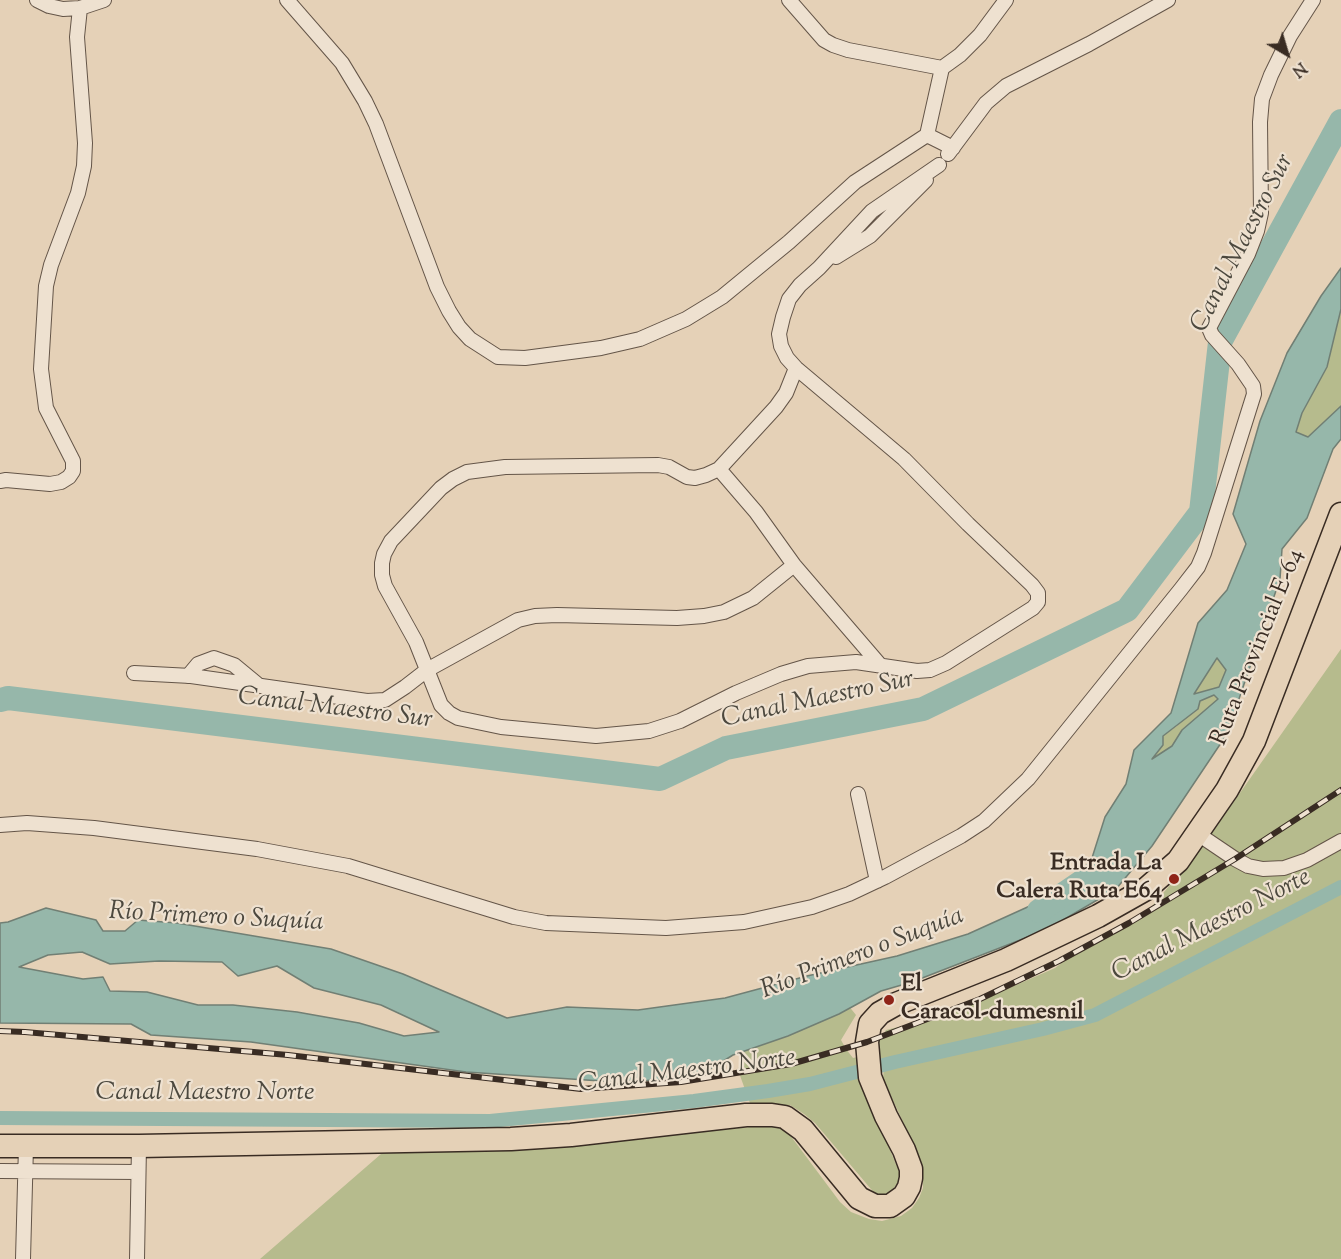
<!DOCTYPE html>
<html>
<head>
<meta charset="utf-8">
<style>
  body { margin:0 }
  #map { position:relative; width:1341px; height:1259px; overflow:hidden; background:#e5d1b7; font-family:"Sorts Mill Goudy",serif }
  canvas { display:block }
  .north { position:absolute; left:1257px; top:24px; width:60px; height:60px; -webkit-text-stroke:4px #eee1d0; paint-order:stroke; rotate:142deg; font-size:16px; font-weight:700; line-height:24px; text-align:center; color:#392c23 }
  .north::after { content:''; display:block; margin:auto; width:21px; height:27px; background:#392c23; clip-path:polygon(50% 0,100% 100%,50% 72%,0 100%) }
</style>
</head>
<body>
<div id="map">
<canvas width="1341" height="1259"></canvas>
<div class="north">N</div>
</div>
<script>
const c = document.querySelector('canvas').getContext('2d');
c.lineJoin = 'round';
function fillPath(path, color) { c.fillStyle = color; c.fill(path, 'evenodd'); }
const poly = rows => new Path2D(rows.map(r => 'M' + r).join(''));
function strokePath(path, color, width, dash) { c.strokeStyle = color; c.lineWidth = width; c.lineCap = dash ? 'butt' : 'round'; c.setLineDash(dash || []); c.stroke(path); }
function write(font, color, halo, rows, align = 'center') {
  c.font = font + ' "Sorts Mill Goudy",serif'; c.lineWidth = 4.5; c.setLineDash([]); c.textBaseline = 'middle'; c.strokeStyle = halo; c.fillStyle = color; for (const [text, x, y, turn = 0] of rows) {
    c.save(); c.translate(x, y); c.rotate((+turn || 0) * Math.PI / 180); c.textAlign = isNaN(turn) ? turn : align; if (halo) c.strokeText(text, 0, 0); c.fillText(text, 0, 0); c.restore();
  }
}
const green = poly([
  [1341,309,1341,406,1308,437,1295,432,1302,413,1327,367],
  [1341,649,1341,1259,260,1259,396,1141,515,1149,771,1125,787,1131,840,1202,851,1212,869,1219,882,1221,901,1216,912,1208,919,1198,923,1188,923,1173,917,1152,883,1079,884,1066,873,1069,873,1109,900,1174,898,1182,892,1191,885,1196,876,1195,815,1123,804,1114,790,1105,751,1106,738,1070,745,1047,844,1000,856,1015,841,1040,846,1049,853,1058,875,1053,877,1044,886,1030,947,1015,1055,968,1088,943,1148,911,1202,847],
  [1218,658,1226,670,1219,687,1193,694],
  [1214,694,1218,699,1210,708,1182,730,1172,746,1150,760,1163,745,1163,736,1177,726,1200,701]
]);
const water = poly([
  [1341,268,1341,309,1327,367,1302,413,1296,432,1308,437,1341,406,1341,439,1333,449,1307,518,1282,549,1280,579,1227,734,1152,846,1116,889,1046,930,912,982,881,991,839,1014,788,1036,733,1055,696,1078,616,1082,466,1072,251,1042,151,1035,131,1024,0,1023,0,923,8,922,46,908,96,920,103,931,125,931,138,920,177,923,331,949,403,974,507,1018,567,1007,638,1010,725,998,807,976,897,956,968,934,1032,905,1075,890,1091,861,1105,817,1126,784,1134,750,1171,713,1198,623,1227,590,1246,544,1233,514,1260,421,1287,353,1321,296,1341,268],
  [1217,658,1226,670,1219,687,1194,694,1217,658],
  [1214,695,1218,699,1182,730,1172,746,1152,759,1163,745,1163,736,1198,709,1200,701,1214,695],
  [82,952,110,964,159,961,222,962,238,976,277,966,314,988,381,1005,439,1032,404,1036,359,1023,297,1012,233,1005,198,1005,147,992,110,991,103,977,83,979,19,967,48,955,82,952]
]);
const canal = poly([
  [0,1118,490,1121,694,1101,768,1091,810,1084,895,1062,1043,1029,1095,1015,1341,887]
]);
const river = poly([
  [0,700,8,698,660,779,726,748,923,709,1127,610,1201,512,1220,342,1341,121],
  [1039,911,1105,866]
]);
const minor = poly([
  [37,0,49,6,63,9,80,8,104,0],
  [287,0,342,63,365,101,376,124,437,287,449,311,459,327,470,339,498,357,525,358,601,348,640,339,686,319,722,297,789,242,855,182,927,135,953,148],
  [789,0,824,40,833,45,848,50,942,68,960,55,980,35,1006,0],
  [927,135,942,68],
  [948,154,986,103,1006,86,1089,44,1168,0],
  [836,257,870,236,926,180],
  [796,368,786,393,776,407,719,469,706,475,695,478,687,477,669,467,658,465,505,467,467,472,453,479,441,488,391,541,384,554,382,563,382,575,385,586,416,642,441,705,449,713,458,718,501,727,596,736,649,731,680,721,736,693,781,674,808,666,856,662,917,671,930,670,946,663,1033,608,1038,602,1038,593,1032,585,968,524,904,459,796,368,787,358,781,346,779,334,783,317,789,299,800,285,819,268,872,211,939,165],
  [719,469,756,512,794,565,880,665],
  [0,481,6,480,50,484,61,482,69,477,73,471,73,461,46,408,41,369,46,286,51,265,78,193,84,166,85,143,77,37,80,8],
  [134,673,191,676,367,701,385,700,405,687,427,670,518,620,535,616,557,615,677,618,704,616,724,612,753,598,794,565],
  [188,676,198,664,214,658,234,665,257,684],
  [858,794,877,881],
  [0,825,27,823,94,828,257,849,348,866,514,917,546,923,666,928,744,922,812,907,849,894,885,877,961,836,984,821,1028,779,1181,589,1198,567,1204,553,1254,394,1253,386,1238,364,1212,335,1209,328,1248,254,1257,231,1261,213,1260,122,1262,99,1271,75,1290,36,1313,0],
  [1198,834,1235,859,1248,866,1263,869,1284,868,1307,860,1341,841],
  [0,1171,138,1172],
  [23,1259,26,1146],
  [137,1259,139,1146]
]);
const primary = poly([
  [0,1146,139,1146,511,1139,571,1135,746,1115,772,1115,785,1117,803,1130,859,1198,875,1206,890,1206,904,1196,909,1187,911,1178,911,1169,904,1150,886,1116,870,1077,867,1042,870,1024,880,1013,896,1004,1006,960,1098,916,1146,889,1178,861,1227,790,1254,741,1341,514]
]);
const rail = poly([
  [0,1031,25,1032,288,1055,581,1089,681,1082,791,1064,867,1042,980,999,1059,961,1129,923,1235,859,1341,790]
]);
const markers = [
  [1174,879,6,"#8f2418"],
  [889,1000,6,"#8f2418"]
];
const streetNames = [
  ["Ruta Provincial E-64",1259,648,-68]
];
const poiNames = [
  ["Entrada La",1162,865],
  ["Calera Ruta E64",1162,893],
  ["El",901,986,"left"],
  ["Caracol-dumesnil",901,1014,"left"]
];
const waterNames = [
  ["Canal Maestro Sur",1244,244,-63],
  ["Canal Maestro Sur",818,701,-12],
  ["Canal Maestro Sur",335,710,7],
  ["Río Primero o Suquía",216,919,3],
  ["Canal Maestro Norte",1212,927,-27],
  ["Río Primero o Suquía",863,955,-21],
  ["Canal Maestro Norte",687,1073,-7],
  ["Canal Maestro Norte",205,1095]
];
fillPath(green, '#b6bb8d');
fillPath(water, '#96b7aa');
strokePath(water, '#717f74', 1.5);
strokePath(canal, '#96b7aa', 14);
strokePath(river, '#96b7aa', 24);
strokePath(minor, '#645548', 16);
strokePath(primary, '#392c23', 25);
strokePath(minor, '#eee1d0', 14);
strokePath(primary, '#e5d1b7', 22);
strokePath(rail, '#392c23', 6);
strokePath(rail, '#eee1d0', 4, [11]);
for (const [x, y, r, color] of markers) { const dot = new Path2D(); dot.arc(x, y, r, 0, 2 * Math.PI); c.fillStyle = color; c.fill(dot); strokePath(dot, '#eee1d0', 2); }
write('24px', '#392c23', '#eee1d0', streetNames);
write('bold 24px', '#392c23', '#eee1d0', poiNames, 'right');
write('italic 26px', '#4c483e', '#eee1d0', waterNames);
</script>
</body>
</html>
